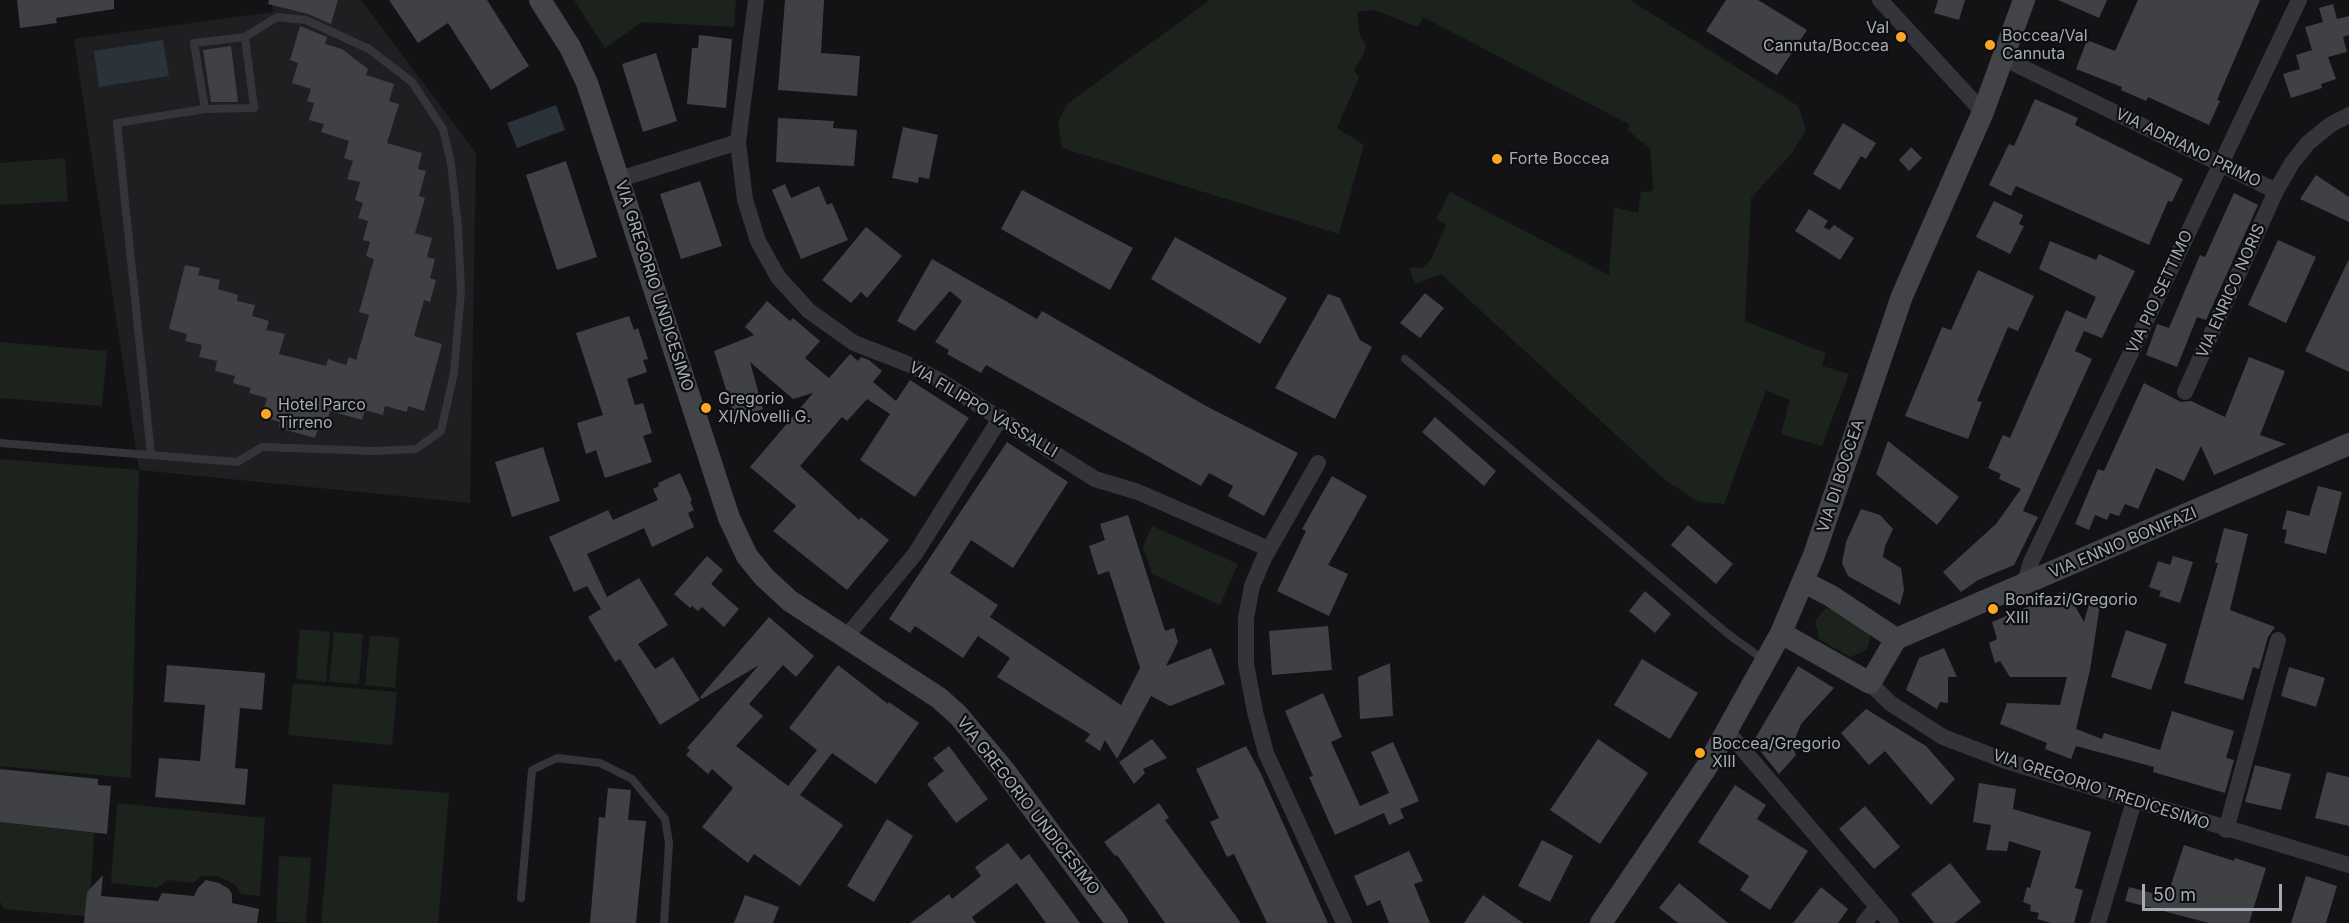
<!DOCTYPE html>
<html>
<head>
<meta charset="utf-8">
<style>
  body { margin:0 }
  #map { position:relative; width:2349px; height:923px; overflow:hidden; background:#131315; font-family:Inter,sans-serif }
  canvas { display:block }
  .scale { position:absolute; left:2142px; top:884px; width:140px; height:27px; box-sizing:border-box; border:3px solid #a4abb6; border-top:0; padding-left:8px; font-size:18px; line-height:21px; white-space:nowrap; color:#a4abb6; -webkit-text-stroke:4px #0e0e10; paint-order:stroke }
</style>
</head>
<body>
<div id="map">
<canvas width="2349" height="923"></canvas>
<div class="scale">50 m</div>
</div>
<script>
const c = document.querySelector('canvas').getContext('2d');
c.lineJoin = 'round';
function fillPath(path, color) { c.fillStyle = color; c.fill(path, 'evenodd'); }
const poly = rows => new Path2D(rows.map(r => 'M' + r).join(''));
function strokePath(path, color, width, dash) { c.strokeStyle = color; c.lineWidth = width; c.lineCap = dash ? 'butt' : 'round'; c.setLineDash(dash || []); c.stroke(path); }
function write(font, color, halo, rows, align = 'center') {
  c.font = font + ' Inter,sans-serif'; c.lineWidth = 4.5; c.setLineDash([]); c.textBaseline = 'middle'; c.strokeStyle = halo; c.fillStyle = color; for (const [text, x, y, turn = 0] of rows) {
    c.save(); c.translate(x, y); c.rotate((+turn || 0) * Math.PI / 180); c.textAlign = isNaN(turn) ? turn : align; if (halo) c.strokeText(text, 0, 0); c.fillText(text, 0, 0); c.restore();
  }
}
const built = poly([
  [271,0,361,0,476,153,470,503,139,470,74,39,273,12]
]);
const green = poly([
  [574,0,736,0,734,27,642,22,605,48],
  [1210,0,1630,0,1798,106,1806,130,1792,153,1751,198,1745,321,1826,353,1822,366,1849,374,1822,446,1781,434,1790,400,1766,390,1724,504,1699,502,1665,480,1441,274,1415,284,1409,267,1422,268,1431,260,1446,225,1436,219,1450,192,1609,275,1614,207,1638,213,1641,192,1653,191,1653,185,1650,148,1627,130,1630,125,1423,17,1418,27,1374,10,1357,12,1360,35,1366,44,1363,56,1354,70,1359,77,1337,128,1364,145,1339,234,1062,148,1058,122,1068,103],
  [65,158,68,201,0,205,0,163],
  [0,342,107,351,102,406,0,398],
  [0,459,139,470,131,778,0,766],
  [1152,526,1238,564,1220,605,1152,574,1143,546],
  [1826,608,1833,609,1868,632,1870,638,1867,650,1850,657,1819,639,1815,621],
  [300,629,330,632,326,682,296,679],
  [334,632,363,634,359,684,329,682],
  [370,635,399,638,395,688,365,685],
  [293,683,397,692,392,745,288,735],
  [333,784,449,793,438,923,321,923],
  [117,803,265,818,260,896,241,894,236,885,218,876,202,876,193,883,168,880,157,888,111,883],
  [0,822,94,833,91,888,87,892,85,916,4,909,0,901],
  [279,856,311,858,306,923,276,922]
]);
const water = poly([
  [163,40,169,76,99,87,94,51],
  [556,105,565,130,517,148,507,123]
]);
const building = poly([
  [17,0,114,0,114,9,56,18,57,23,20,28],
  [269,0,338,0,331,24,308,14,268,4],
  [389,0,487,0,529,66,491,90,448,23,418,43],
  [785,0,824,0,821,53,860,56,857,96,778,90],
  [1726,0,1758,0,1807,30,1777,75,1706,31],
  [1938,0,1965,0,1959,20,1934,13],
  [2058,0,2107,0,2099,18],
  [2138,0,2260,0,2217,100,2220,101,2209,125,2148,97,2146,101,2121,90,2122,87,2076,69,2087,40,2115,51],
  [2333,4,2337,19,2349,16,2349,35,2343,37,2347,52,2328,57,2336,79,2321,84,2322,88,2291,98,2283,74,2300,69,2296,55,2312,50,2305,27,2323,22,2319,8],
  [300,26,327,37,325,44,342,49,368,69,366,75,394,84,389,101,399,104,387,143,422,153,418,169,426,171,419,196,425,198,415,233,432,238,427,257,435,259,430,278,436,280,430,302,424,300,414,336,442,344,424,411,408,406,407,412,385,406,383,415,365,410,362,420,330,411,326,424,320,422,315,438,279,428,280,422,262,417,267,398,249,393,251,388,233,383,235,376,215,371,217,361,199,357,202,345,185,341,187,334,169,329,185,265,200,268,198,275,220,280,218,289,238,295,237,301,255,305,252,316,269,321,266,330,285,334,279,354,326,366,328,359,346,365,349,357,356,360,369,315,359,312,374,259,366,256,370,242,363,240,368,221,358,218,363,203,355,200,360,182,347,179,353,161,344,158,349,141,321,132,324,124,309,120,314,103,307,101,311,89,292,83,298,63,290,60],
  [699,35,732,39,726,108,687,104,692,48,698,48],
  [231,46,238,102,211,102,203,50],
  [656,53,677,121,643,132,622,64],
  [2035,99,2078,118,2075,125,2183,179,2172,202,2168,201,2149,245,2016,186,2011,196,1989,185,2009,144,2014,146],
  [778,118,834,121,833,128,857,130,854,166,776,162],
  [1843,123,1876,143,1866,159,1861,156,1840,190,1813,174],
  [903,127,938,135,929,179,919,177,918,183,892,178],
  [1911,147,1922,158,1909,171,1899,160],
  [566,161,597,257,557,270,526,175],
  [2316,175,2349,197,2349,222,2300,199],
  [700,181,722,246,681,259,660,194],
  [785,184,791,198,819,186,827,205,832,203,848,240,801,259,772,190],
  [1022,190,1133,248,1110,290,1001,229],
  [2234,193,2258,205,2206,320,2197,317,2177,367,2146,355,2157,324,2169,328,2200,255,2205,257],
  [1994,201,2023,215,2019,224,2024,226,2010,254,1976,237],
  [1809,209,1828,221,1824,227,1829,230,1834,225,1854,238,1840,260,1795,231],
  [866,227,902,256,867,298,861,292,851,303,822,280],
  [1175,237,1287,298,1260,344,1151,279],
  [2278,240,2316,257,2286,323,2248,305],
  [2050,241,2096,260,2099,254,2135,271,2102,338,2084,331,2075,351,2092,359,2023,511,2038,517,2014,565,1978,580,1961,592,1943,572,1996,524,2021,489,1999,479,2001,474,1988,468,2003,435,2010,438,2066,310,2086,319,2096,297,2039,269],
  [932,259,1037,319,1042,311,1206,406,1298,453,1264,516,1228,496,1233,486,1209,473,1201,486,986,365,981,373,947,354,949,350,935,342,962,301,950,291,915,331,897,321],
  [2349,259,2349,372,2305,351],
  [1978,270,2034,296,2018,331,2008,327,1977,401,1982,402,1968,439,1905,416,1942,327,1951,330],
  [1425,293,1444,308,1420,338,1400,323],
  [1328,294,1340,298,1360,340,1372,347,1335,419,1275,388],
  [767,301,790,321,793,318,820,341,805,358,829,378,850,354,858,361,861,357,869,360,882,371,873,382,896,401,910,380,969,418,915,497,860,460,890,414,867,399,847,421,842,417,800,466,859,520,861,517,889,540,847,590,773,531,796,506,750,467,813,393,793,399,750,362,763,409,735,418,714,351,754,335,745,327],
  [629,316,634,330,638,328,648,359,643,360,647,372,627,379,635,405,643,403,652,433,643,436,652,462,605,478,596,450,586,454,577,423,603,415,576,333],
  [2249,357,2285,371,2260,435,2286,444,2214,475,2201,446,2184,481,2156,468,2138,509,2125,504,2119,516,2110,513,2107,520,2095,515,2089,530,2075,524,2098,469,2104,471,2144,383,2181,402,2191,401,2225,417],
  [1435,417,1496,471,1484,486,1422,432],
  [1888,441,1959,497,1937,525,1876,474],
  [1007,442,1068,482,1013,568,971,540,950,573,998,605,990,617,1121,705,1140,668,1109,571,1098,575,1089,546,1105,540,1100,524,1128,515,1165,631,1174,628,1178,642,1166,666,1211,648,1225,684,1170,706,1151,696,1117,759,1105,740,1100,751,1085,741,1090,734,997,677,1010,658,978,636,963,658,915,626,910,633,889,619],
  [543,447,560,501,512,517,495,462],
  [680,473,692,500,690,502,694,510,688,513,694,527,652,547,644,528,587,554,607,597,639,578,668,625,638,644,655,669,673,657,700,700,660,725,620,659,615,662,588,617,601,609,587,586,574,592,549,537,608,510,613,520,658,500,653,489,659,486,658,483],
  [1332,476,1367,496,1328,565,1348,574,1329,616,1277,591,1306,531,1302,529],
  [2318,486,2342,492,2326,554,2284,543,2287,530,2282,529,2287,510,2309,516],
  [1861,509,1880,515,1893,529,1885,546,1883,557,1901,568,1904,590,1900,605,1848,576,1842,563,1846,542],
  [1688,525,1733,564,1716,584,1671,545],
  [2224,528,2248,534,2230,610,2275,627,2268,637,2259,669,2253,667,2243,700,2184,683,2218,563,2215,563],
  [707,556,723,570,711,584,739,609,724,627,702,607,698,611,692,606,690,608,674,594],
  [2173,556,2193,562,2180,603,2159,596,2161,591,2149,587,2158,561,2170,565],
  [2066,590,2084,622,2091,596,2101,598,2090,670,2076,729,2102,739,2104,733,2160,750,2172,711,2234,731,2226,758,2234,760,2225,793,2153,772,2154,767,2076,746,2071,759,2045,749,2047,743,2000,724,2007,703,2060,705,2067,677,2010,677,2000,661,1995,663,1989,643,1997,639,1992,622],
  [1645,591,1671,614,1655,633,1629,611],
  [769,617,814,656,796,677,783,665,749,704,763,716,736,746,788,786,817,750,789,728,838,665,888,704,889,702,919,723,876,784,832,753,800,795,843,825,800,886,754,854,748,863,702,827,733,788,712,769,708,774,686,755,690,750,687,748,759,665,702,699,700,697],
  [1328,626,1332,670,1272,675,1269,631],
  [2126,630,2167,644,2151,690,2111,677],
  [1944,648,1957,677,1948,677,1948,703,1940,702,1937,709,1906,690,1919,658],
  [1642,659,1698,693,1670,739,1614,705],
  [1390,663,1393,716,1360,719,1358,677],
  [167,665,265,673,262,710,240,708,235,768,248,769,245,805,155,797,159,758,200,761,205,705,164,702],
  [1798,666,1834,688,1801,724,1792,746,1796,755,1779,774,1753,742],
  [2289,667,2325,678,2316,707,2281,696],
  [1323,693,1342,737,1331,742,1360,806,1389,793,1371,752,1393,742,1419,801,1400,809,1404,818,1389,825,1384,813,1335,835,1309,777,1313,776,1285,711],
  [1866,709,1926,746,1955,779,1931,805,1885,751,1869,765,1841,733],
  [1152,739,1167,758,1143,769,1145,773,1134,784,1119,762],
  [1598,739,1648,773,1600,844,1550,810],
  [949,746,988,799,956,823,927,784,944,771,933,758],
  [1246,746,1261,774,1328,923,1267,923,1234,854,1227,857,1210,822,1219,818,1196,769],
  [2255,765,2291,774,2281,810,2245,802],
  [0,769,98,779,98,785,111,786,107,834,0,822],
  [2327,772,2349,777,2349,826,2315,818],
  [1979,783,2016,789,2013,809,2091,832,2075,888,2083,890,2074,923,2051,923,2037,919,2039,913,2030,911,2031,905,2023,902,2027,887,2030,888,2041,851,2009,841,2007,851,1986,850,1991,825,1973,822],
  [1735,785,1766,805,1757,819,1808,851,1770,910,1740,890,1749,876,1698,842],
  [608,788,631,790,628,820,646,821,636,923,590,923,599,817,605,818],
  [1159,803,1169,818,1165,820,1241,923,1165,923,1117,855,1115,856,1104,842],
  [1865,806,1900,847,1874,869,1839,829],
  [887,819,913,836,874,902,847,886],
  [1542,840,1573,856,1550,902,1518,886],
  [1008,843,1021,860,1029,854,1080,923,1046,923,1017,883,972,917,976,923,910,923,949,894,952,899,981,876,975,867],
  [2184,845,2234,861,2235,858,2266,868,2249,923,2209,923,2125,901,2129,887,2167,897],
  [1409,851,1423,881,1414,884,1430,923,1389,923,1380,900,1367,906,1354,876],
  [1950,863,1981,902,1955,923,1934,923,1911,894],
  [103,875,101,896,158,901,162,893,194,896,198,888,206,880,219,883,229,889,232,894,232,903,259,909,257,923,84,923,87,892],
  [2306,876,2337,886,2326,923,2291,923],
  [1679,883,1728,923,1678,923,1659,908],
  [1821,887,1848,909,1838,923,1793,923],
  [745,895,779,907,773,923,734,923],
  [1483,895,1523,923,1464,923]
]);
const lane = poly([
  [1405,359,1728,634,1764,660],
  [0,443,237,462,262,447,376,451,416,449,441,431,454,373,461,292,458,228,451,163,443,129,412,82,369,49,306,20,277,17,245,37,194,43,205,109],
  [151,455,117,123,205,109,254,108,245,37],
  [521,898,532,770,557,758,600,763,632,779,665,819,669,843,664,923]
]);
const street = poly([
  [1880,0,1983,112],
  [2003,58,2276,191,2292,163,2308,143,2330,125,2349,115],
  [738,142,745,200,758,241,778,277,809,311,854,343,908,364,939,380,1095,479,1138,492,1269,549],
  [620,179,738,142,756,0],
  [2185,392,2276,191],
  [1318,463,1264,558,1252,586,1246,618,1246,664,1255,712,1266,753,1344,923],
  [2024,585,2031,562,2299,0],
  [846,637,915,554,1001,417],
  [1870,683,1890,703,1943,737,2006,761,2349,865],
  [1728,732,1891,923],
  [2226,830,2278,640],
  [1864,923,1877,907],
  [2098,923,2134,801]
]);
const secondary = poly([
  [540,0,570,47,587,83,729,518,747,556,764,577,790,601,939,698,958,715,1004,770,1117,923],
  [1804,582,1831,596,1896,639],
  [1781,633,1870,683,1896,639],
  [1896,639,2349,444],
  [1601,923,1706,768,1781,633,1814,555,1902,296,1983,112,2024,0]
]);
const markers = [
  [1901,37,6,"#fba725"],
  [1990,45,6,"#fba725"],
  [1497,159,6,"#fba725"],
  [706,408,6,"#fba725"],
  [266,414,6,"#fba725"],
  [1993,609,6,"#fba725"],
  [1700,753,6,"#fba725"]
];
const poiNames = [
  ["Val",1889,28,"right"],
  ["Cannuta/Boccea",1889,46,"right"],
  ["Boccea/Val",2002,36],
  ["Cannuta",2002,54],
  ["Forte Boccea",1509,159],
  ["Gregorio",718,399],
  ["XI/Novelli G.",718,417],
  ["Hotel Parco",278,405],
  ["Tirreno",278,423],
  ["Bonifazi/Gregorio",2005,600],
  ["XIII",2005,618],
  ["Boccea/Gregorio",1712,744],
  ["XIII",1712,762]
];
const streetNames = [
  ["VIA ADRIANO PRIMO",2188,148,26],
  ["VIA GREGORIO UNDICESIMO",654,286,72],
  ["VIA ENRICO NORIS",2231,291,-66],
  ["VIA PIO SETTIMO",2160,292,-65],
  ["VIA FILIPPO VASSALLI",983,410,31],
  ["VIA DI BOCCEA",1841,476,-72],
  ["VIA ENNIO BONIFAZI",2123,543,-23],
  ["VIA GREGORIO TREDICESIMO",2101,790,18],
  ["VIA GREGORIO UNDICESIMO",1028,806,52]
];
fillPath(built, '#1f1f22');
fillPath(green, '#1b231c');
fillPath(water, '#293339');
fillPath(building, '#3f4145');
strokePath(lane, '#34353a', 8);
strokePath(street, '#34353a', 16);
strokePath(secondary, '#42444a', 22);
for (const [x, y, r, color] of markers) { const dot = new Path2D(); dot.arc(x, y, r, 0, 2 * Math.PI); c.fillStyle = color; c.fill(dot); strokePath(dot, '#0e0e10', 2); }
write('16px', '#a4abb6', '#0e0e10', poiNames, 'left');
write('16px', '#a4abb6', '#0e0e10', streetNames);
</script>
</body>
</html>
